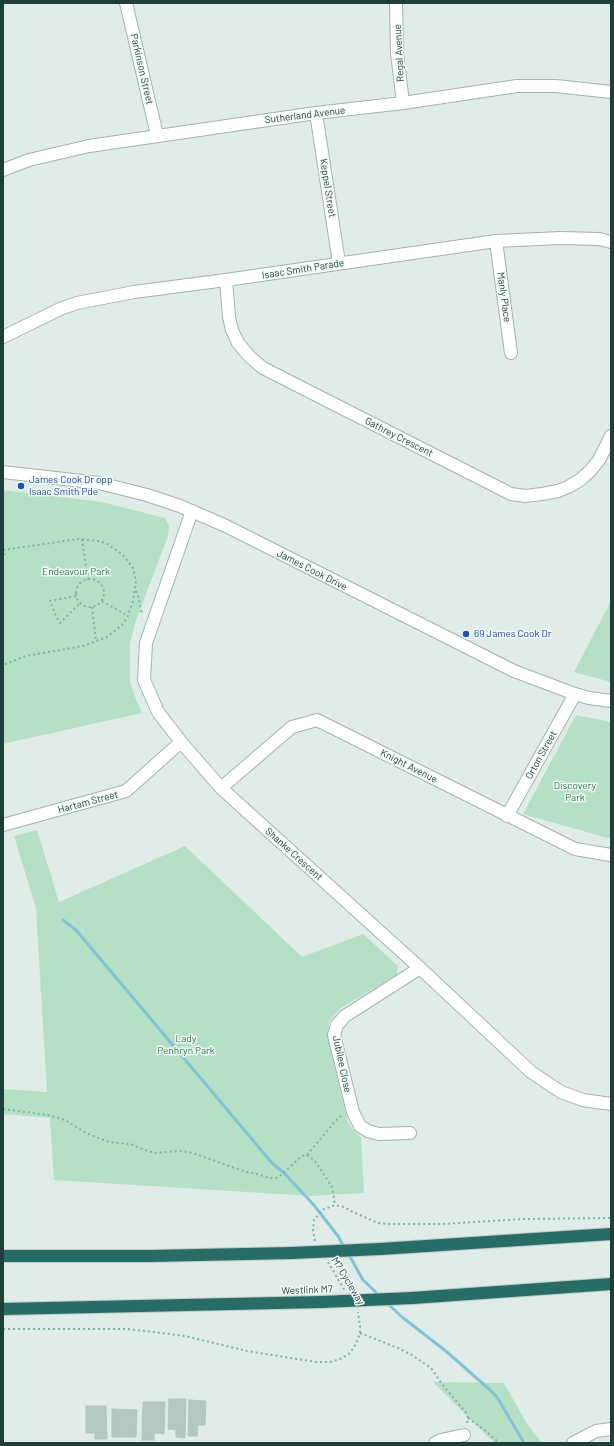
<!DOCTYPE html>
<html>
<head>
<meta charset="utf-8">
<style>
  body { margin:0 }
  #map { position:relative; width:614px; height:1446px; overflow:hidden; background:#e0ece8; font-family:Barlow,sans-serif }
  canvas { display:block }
  .frame { position:absolute; inset:0; border:4px solid #1f3e39; pointer-events:none }
</style>
</head>
<body>
<div id="map">
<canvas width="614" height="1446"></canvas>
<div class="frame"></div>
</div>
<script>
const c = document.querySelector('canvas').getContext('2d');
c.lineJoin = 'round';
function fillPath(path, color) { c.fillStyle = color; c.fill(path, 'evenodd'); }
const poly = rows => new Path2D(rows.map(r => 'M' + r).join(''));
function strokePath(path, color, width, dash) { c.strokeStyle = color; c.lineWidth = width; c.lineCap = dash ? 'butt' : 'round'; c.setLineDash(dash || []); c.stroke(path); }
function write(font, color, halo, rows, align = 'center') {
  c.font = font + ' Barlow,sans-serif'; c.lineWidth = 3; c.setLineDash([]); c.textBaseline = 'middle'; c.strokeStyle = halo; c.fillStyle = color; for (const [text, x, y, turn = 0] of rows) {
    c.save(); c.translate(x, y); c.rotate((+turn || 0) * Math.PI / 180); c.textAlign = isNaN(turn) ? turn : align; if (halo) c.strokeText(text, 0, 0); c.fillText(text, 0, 0); c.restore();
  }
}
const green = poly([
  [3,490,102,502,165,518,169,526,168,536,135,623,130,644,130,681,135,697,142,713,3,744],
  [611,601,611,682,574,672],
  [576,715,611,722,611,839,523,814],
  [37,830,59,902,185,846,302,957,363,934,398,966,397,975,342,1007,329,1021,328,1038,348,1122,354,1131,361,1137,364,1193,311,1196,54,1180,50,1118,3,1114,3,1089,47,1092,36,908,14,836],
  [433,1382,504,1383,527,1424,542,1443,494,1443]
]);
const stream = poly([
  [63,920,76,930,272,1163,284,1173,313,1204,338,1236,344,1247],
  [348,1253,363,1280,380,1296],
  [387,1303,402,1317,447,1352,489,1389,497,1397,524,1443]
]);
const building = poly([
  [169,1399,186,1399,185,1438,176,1437,176,1430,168,1429,169,1399],
  [189,1400,206,1401,205,1425,198,1425,197,1436,188,1436,189,1400],
  [143,1402,165,1402,164,1434,154,1433,154,1440,142,1440,143,1402],
  [86,1406,106,1406,107,1439,95,1439,95,1433,86,1433,86,1406],
  [112,1409,137,1410,136,1437,112,1437,112,1409]
]);
const path = poly([
  [82,539,88,580],
  [4,549,5,555],
  [3,550,78,539,98,541,106,543,123,555,133,568,136,581,133,601,127,618,122,625,107,637,83,646,26,656,3,665],
  '76 593a14 14 0 1 1 28 0a14 14 0 1 1-28 0Z',
  [136,591,138,595,142,615],
  [76,596,50,601,56,616,60,623,80,603],
  [102,601,128,616],
  [92,607,96,641],
  [3,1109,48,1115,65,1120,86,1133,109,1142,130,1144,145,1150,155,1153,179,1151,193,1153,246,1172,254,1173,269,1178,276,1178,281,1175,302,1156,307,1155,338,1118,343,1115],
  [307,1155,315,1161,332,1187,335,1205],
  [315,1241,313,1231,314,1220,322,1210,335,1205,344,1207,353,1212,378,1223,388,1224,443,1224,523,1219,611,1218],
  [328,1262,345,1291],
  [3,1329,127,1329,154,1332,185,1336,247,1351,316,1362,330,1362,340,1359,349,1354,356,1344,360,1333,360,1326,358,1312],
  [360,1333,398,1348,412,1355,431,1368,442,1384,467,1414,468,1418,467,1424],
  [468,1418,486,1431,499,1443]
]);
const minor = poly([
  [126,3,157,135],
  [396,3,397,53,403,103],
  [316,113,339,263],
  [3,170,29,160,89,146,316,113,403,103,517,86,556,86,611,92],
  [496,241,511,353],
  [226,280,229,317,232,330,238,343,250,357,263,368,511,494,525,496,542,494,558,491,568,487,580,480,590,471,599,460,611,436],
  [3,337,60,309,77,303,134,292,226,280,496,241,561,238,599,239,611,242],
  [192,511,146,643,144,680,158,712,181,742,221,788,420,968,531,1072,561,1092,583,1100,611,1104],
  [221,788,292,727,317,720,575,849,611,855],
  [507,816,575,694],
  [3,825,126,791,181,742],
  [410,1133,379,1134,368,1131,360,1126,353,1112,334,1035,337,1025,345,1016,420,968],
  [435,1443,441,1440,464,1435],
  [573,1443,596,1431,611,1429]
]);
const tertiary = poly([
  [3,472,99,483,147,495,180,506,226,526,514,671,575,694,589,698,611,701]
]);
const motorway = poly([
  [380,1249,611,1234],
  [3,1256,150,1256,292,1253],
  [412,1298,611,1284],
  [3,1309,322,1302]
]);
const motorwayBridge = poly([
  [292,1253,380,1249],
  [322,1302,412,1298]
]);
const markers = [
  [21,486,4,"#1a4fb4"],
  [466,634,4,"#1a4fb4"]
];
const streetNames = [
  ["Regal Avenue",399,53,-93],
  ["Parkinson Street",142,69,77],
  ["Sutherland Avenue",305,115,-7],
  ["Keppel Street",328,188,81],
  ["Isaac Smith Parade",303,269,-9],
  ["Manly Place",504,297,82],
  ["Gathrey Crescent",399,437,27],
  ["James Cook Drive",312,570,27],
  ["Orton Street",541,755,-61],
  ["Knight Avenue",409,766,27],
  ["Hartam Street",88,802,-15],
  ["Shanke Crescent",294,854,42],
  ["Jubilee Close",342,1064,78],
  ["M7 Cycleway",348,1281,59],
  ["Westlink M7",307,1290,-2]
];
const transitNames = [
  ["James Cook Dr opp",29,480],
  ["Isaac Smith Pde",29,492],
  ["69 James Cook Dr",474,634]
];
const parkNames = [
  ["Endeavour Park",76,572],
  ["Discovery",575,786],
  ["Park",575,798],
  ["Lady",186,1039],
  ["Penhryn Park",186,1051]
];
fillPath(green, '#b6e0c5');
strokePath(stream, '#82c3d7', 3);
fillPath(building, '#b5c7c1');
strokePath(building, '#b1c7c0', 1);
strokePath(minor, '#a2b4b0', 14);
strokePath(tertiary, '#a2b4b0', 14);
strokePath(motorway, '#c0c9c8', 14);
strokePath(path, '#7db3a7', 2, [2, 3]);
strokePath(minor, '#fff', 12);
strokePath(tertiary, '#fff', 12);
strokePath(motorway, '#286d65', 12);
strokePath(motorwayBridge, '#c0c9c8', 14, []);
strokePath(motorwayBridge, '#286d65', 12);
for (const [x, y, r, color] of markers) { const dot = new Path2D(); dot.arc(x, y, r, 0, 2 * Math.PI); c.fillStyle = color; c.fill(dot); strokePath(dot, '#f0f9f5', 1.5); }
write('10px', '#1f3e39', '#f0f9f5', streetNames);
write('10px', '#164399', '#f0f9f5', transitNames, 'left');
write('10px', '#25794d', '#f0f9f5', parkNames);
</script>
</body>
</html>
